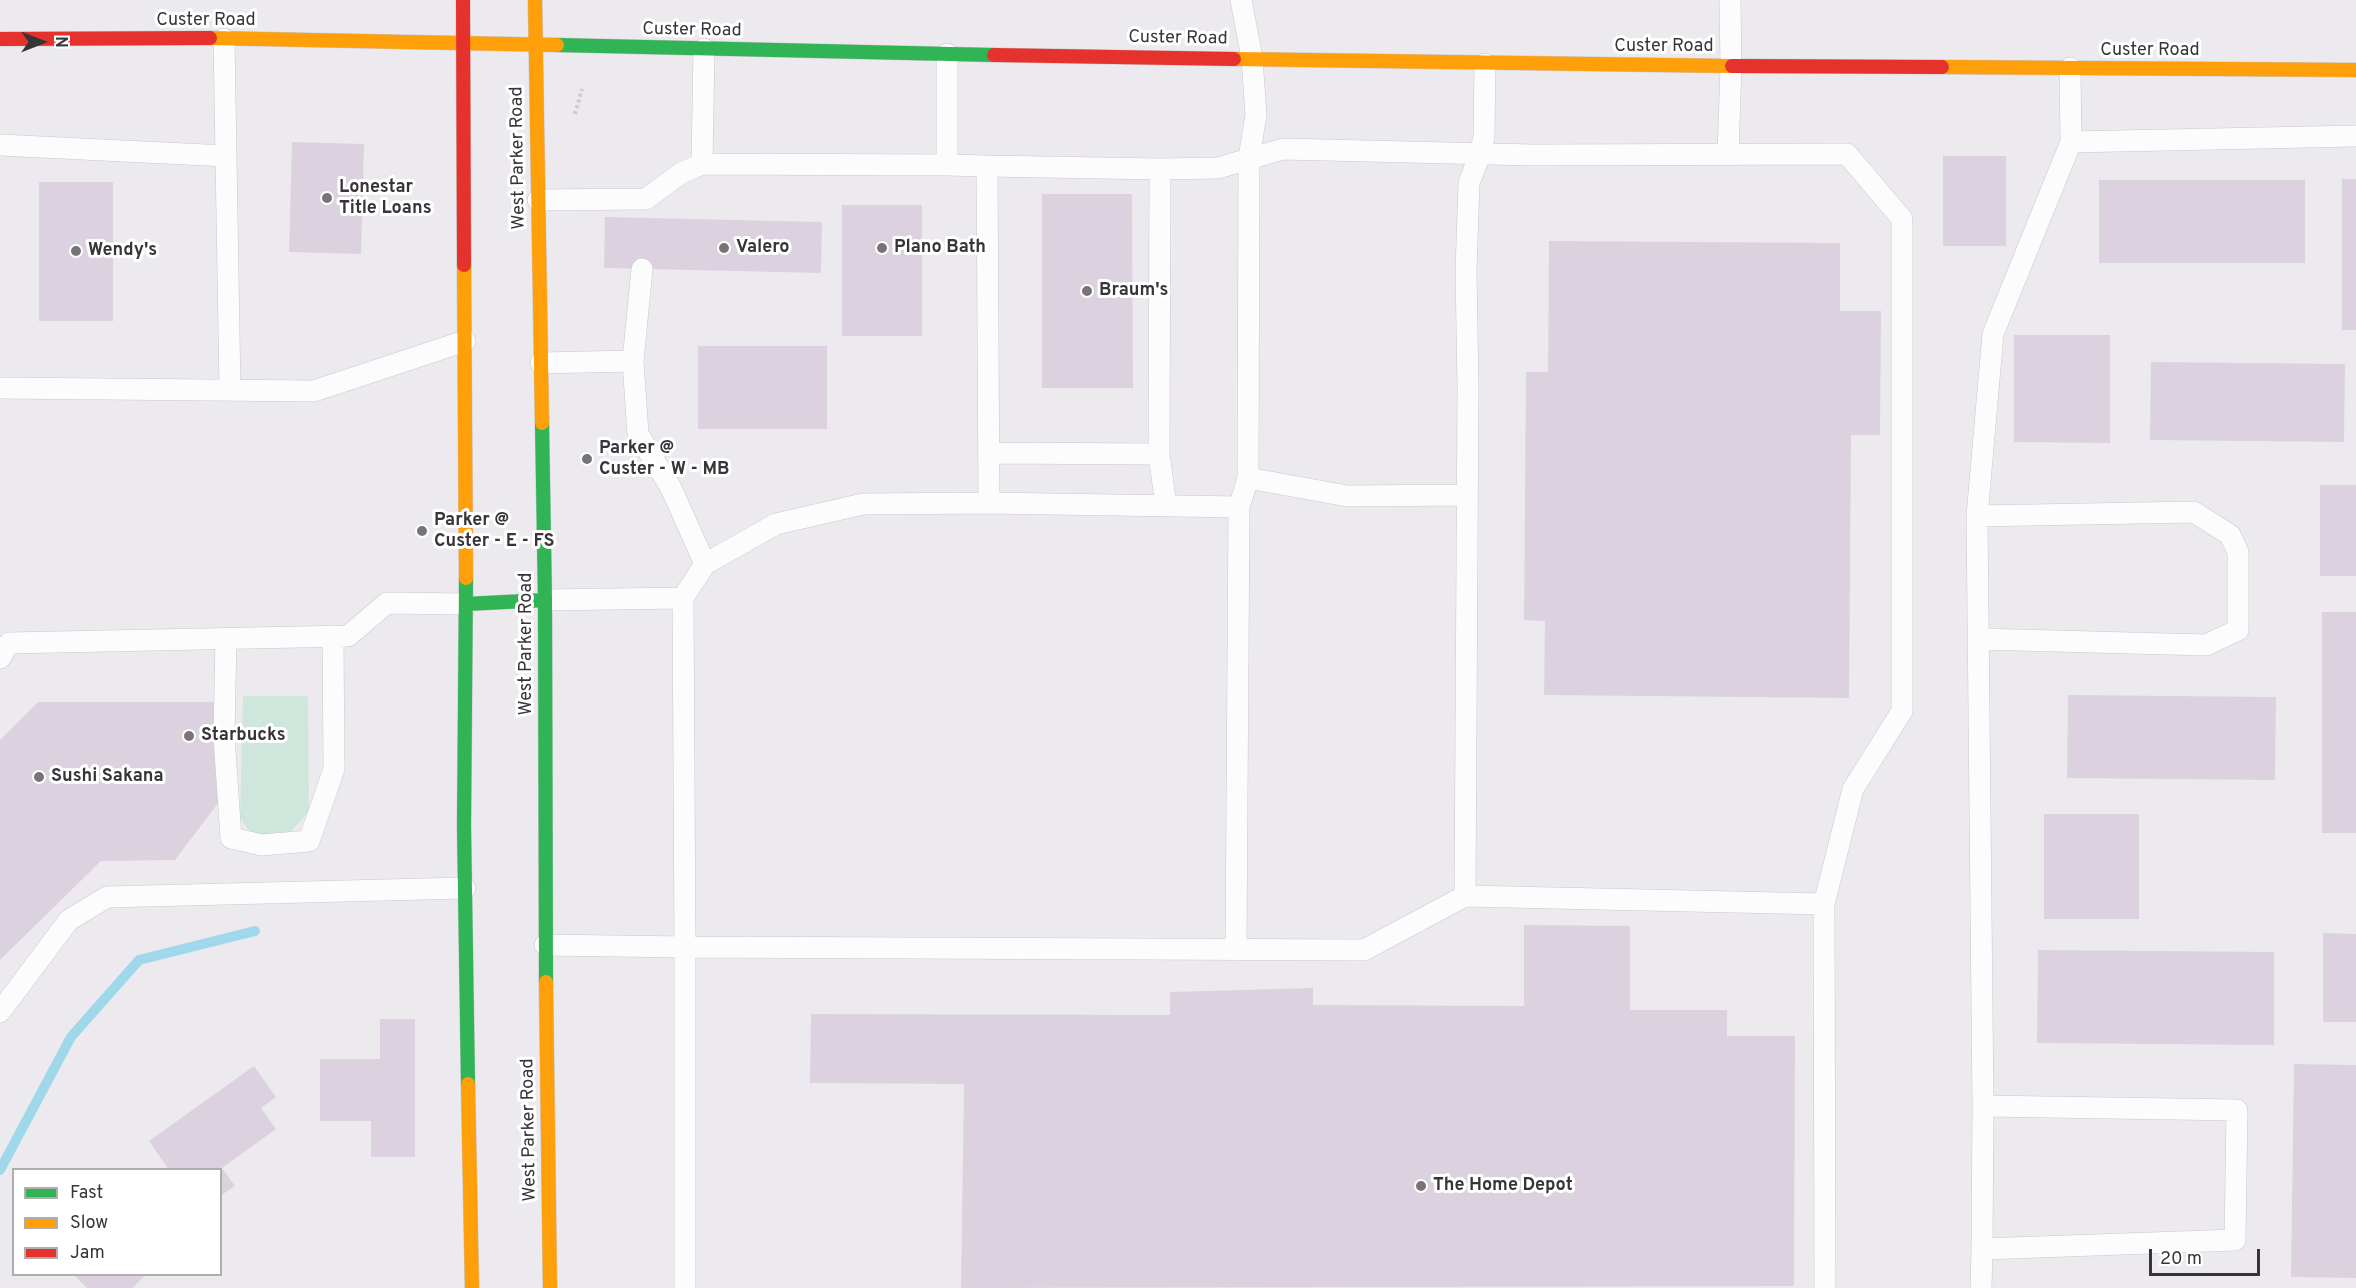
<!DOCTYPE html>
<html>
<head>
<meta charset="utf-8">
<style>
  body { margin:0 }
  #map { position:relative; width:2356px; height:1288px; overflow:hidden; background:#edeaef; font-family:Overpass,sans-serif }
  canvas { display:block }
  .legend { position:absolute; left:12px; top:1168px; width:210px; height:108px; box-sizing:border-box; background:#fff; border:2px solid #afaeaf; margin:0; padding:8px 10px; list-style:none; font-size:18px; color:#373538 }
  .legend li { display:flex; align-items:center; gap:12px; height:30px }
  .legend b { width:30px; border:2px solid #afaeaf }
  .north { position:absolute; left:12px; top:12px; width:60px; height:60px; -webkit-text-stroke:4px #fff; paint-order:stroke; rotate:90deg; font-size:16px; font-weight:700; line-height:24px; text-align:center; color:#373538 }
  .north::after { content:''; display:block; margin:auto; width:21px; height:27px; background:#373538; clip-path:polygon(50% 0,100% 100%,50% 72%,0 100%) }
  .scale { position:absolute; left:2149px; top:1249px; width:111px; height:27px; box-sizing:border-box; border:3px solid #373538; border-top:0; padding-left:8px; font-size:18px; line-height:21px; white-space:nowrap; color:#373538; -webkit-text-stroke:4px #fff; paint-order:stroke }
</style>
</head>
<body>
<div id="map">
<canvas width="2356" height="1288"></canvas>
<ul class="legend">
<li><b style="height:8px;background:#30b455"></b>Fast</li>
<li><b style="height:8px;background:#ff9f0a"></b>Slow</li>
<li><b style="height:8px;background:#e5322d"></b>Jam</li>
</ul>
<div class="north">N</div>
<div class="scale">20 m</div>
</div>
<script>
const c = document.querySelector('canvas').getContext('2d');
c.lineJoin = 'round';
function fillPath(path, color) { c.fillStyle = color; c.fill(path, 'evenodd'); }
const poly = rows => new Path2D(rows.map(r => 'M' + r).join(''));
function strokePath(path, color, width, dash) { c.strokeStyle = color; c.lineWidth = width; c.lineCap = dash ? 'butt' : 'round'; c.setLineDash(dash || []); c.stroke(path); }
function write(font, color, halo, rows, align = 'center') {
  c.font = font + ' Overpass,sans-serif'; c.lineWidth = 6; c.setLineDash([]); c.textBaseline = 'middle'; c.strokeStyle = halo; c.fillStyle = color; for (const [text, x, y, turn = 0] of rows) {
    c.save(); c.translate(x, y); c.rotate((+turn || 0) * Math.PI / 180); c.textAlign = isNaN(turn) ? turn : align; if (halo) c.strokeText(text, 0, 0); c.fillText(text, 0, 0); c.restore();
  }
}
const green = poly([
  [243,696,308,696,309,811,285,838,251,834,240,818]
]);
const stream = poly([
  [0,1170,71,1037,139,960,255,931]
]);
const building = poly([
  [292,142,364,144,361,254,289,252],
  [1943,156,2006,156,2006,246,1943,246],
  [2342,179,2356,179,2356,330,2342,330],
  [2099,180,2305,180,2305,263,2099,263],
  [39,182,113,182,113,321,39,321],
  [1042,194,1132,194,1133,388,1042,388],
  [842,205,922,205,922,336,842,336],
  [605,217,822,222,821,273,604,268],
  [1549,241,1840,243,1840,311,1881,311,1880,435,1851,435,1849,698,1544,695,1545,621,1524,620,1526,372,1548,372],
  [2014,335,2110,335,2110,443,2014,442],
  [698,346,827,346,827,429,698,429],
  [2151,362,2345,364,2344,442,2150,440],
  [2320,485,2356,485,2356,576,2320,576],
  [2322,612,2356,612,2356,833,2322,833],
  [2068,695,2276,697,2275,780,2067,778],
  [38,702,219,702,219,802,175,860,101,861,0,960,0,740],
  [2044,814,2139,814,2139,919,2044,919],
  [1524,925,1630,926,1630,1010,1727,1010,1727,1036,1795,1036,1794,1286,961,1288,964,1084,810,1083,811,1014,1170,1015,1170,992,1313,988,1313,1005,1524,1006],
  [2323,933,2356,934,2356,1022,2323,1022],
  [2038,950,2274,952,2274,1045,2037,1043],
  [380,1019,415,1019,415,1157,371,1157,371,1121,320,1121,320,1059,380,1059],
  [2294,1064,2356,1065,2356,1278,2291,1277],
  [254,1066,276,1097,261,1108,276,1129,222,1168,235,1186,220,1196,220,1170,169,1170,149,1141],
  [73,1274,146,1274,133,1288,87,1288]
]);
const path = poly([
  [575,114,582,89]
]);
const lane = poly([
  [224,39,230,390],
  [947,54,947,165,987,166,989,503],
  [2070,68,2071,142,2356,136],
  [0,145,226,156],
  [1728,154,1731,66,1730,0],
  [702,164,947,165],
  [987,166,1160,169,1218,168,1283,149,1533,155,1847,154,1902,219,1902,711,1853,789,1824,904],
  [538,200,646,199,681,173,702,164,704,49],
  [633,361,642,269],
  [541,363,633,361,638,434,671,488,705,564],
  [0,388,314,391,465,341],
  [990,453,1159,454,1166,506],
  [1159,454,1160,169],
  [1248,478,1347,496,1467,495],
  [1239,507,1248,478,1249,158,1256,115,1252,58,1241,0],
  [1977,516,1993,334,2071,142],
  [545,600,683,598],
  [226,638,224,737,231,838,262,845,309,841,334,769,333,636],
  [1979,639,2206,645,2238,630,2238,552,2230,535,2194,512,1977,516,1983,1106,2237,1110,2235,1240,1982,1249,1981,1288],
  [0,658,9,643,348,636,387,603,466,604],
  [1465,896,1468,387,1466,271,1469,183,1480,154,1484,137,1485,64],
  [545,945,685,947,683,598,705,564,776,524,863,504,989,503,1239,507,1236,950],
  [0,1012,69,920,107,897,465,888],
  [1982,1249,1983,1106],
  [685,1288,685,947,1364,950,1465,896,1824,904,1825,1288]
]);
const fast = poly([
  [557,45,994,55],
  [542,423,545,600,546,982],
  [466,578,464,826,468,1084],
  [466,604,545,600]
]);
const slow = poly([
  [535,0,542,423],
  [210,38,557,45],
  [1234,59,1732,66],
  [1942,67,2356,70],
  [464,265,466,578],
  [546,982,550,1288],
  [468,1084,472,1288]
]);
const jam = poly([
  [463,0,464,265],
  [0,39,210,38],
  [994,55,1234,59],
  [1732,66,1942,67]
]);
const markers = [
  [327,198,6,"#777478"],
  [724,248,6,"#777478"],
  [882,248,6,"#777478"],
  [76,251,6,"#777478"],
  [1087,291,6,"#777478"],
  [587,459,6,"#777478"],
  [422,531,6,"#777478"],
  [189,736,6,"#777478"],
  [39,777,6,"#777478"],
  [1421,1186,6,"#777478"]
];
const streetNames = [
  ["Custer Road",206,21],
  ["Custer Road",692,31,1],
  ["Custer Road",1178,39,1],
  ["Custer Road",1664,47],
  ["Custer Road",2150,51],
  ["West Parker Road",519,158,-91],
  ["West Parker Road",527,644,-90],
  ["West Parker Road",530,1130,-91]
];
const poiNames = [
  ["Lonestar",339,188],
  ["Title Loans",339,209],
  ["Valero",736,248],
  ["Plano Bath",894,248],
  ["Wendy's",88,251],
  ["Braum's",1099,291],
  ["Parker @",599,449],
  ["Custer - W - MB",599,470],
  ["Parker @",434,521],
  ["Custer - E - FS",434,542],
  ["Starbucks",201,736],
  ["Sushi Sakana",51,777],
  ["The Home Depot",1433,1186]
];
fillPath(green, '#cee6db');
strokePath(stream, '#9fd8eb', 10);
fillPath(building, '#dcd2df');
strokePath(lane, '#cac7cb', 22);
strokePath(fast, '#cac7cb', 15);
strokePath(slow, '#cac7cb', 15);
strokePath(jam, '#cac7cb', 15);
strokePath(path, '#cccbcd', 4, [3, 3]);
strokePath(lane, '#fcfcfd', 21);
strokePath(fast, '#30b455', 14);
strokePath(slow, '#ff9f0a', 14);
strokePath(jam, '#e5322d', 14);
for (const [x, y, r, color] of markers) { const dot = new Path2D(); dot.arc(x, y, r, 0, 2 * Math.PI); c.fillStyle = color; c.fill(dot); strokePath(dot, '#fff', 2); }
write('18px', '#373538', '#fff', streetNames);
write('bold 18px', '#373538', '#fff', poiNames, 'left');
</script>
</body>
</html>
